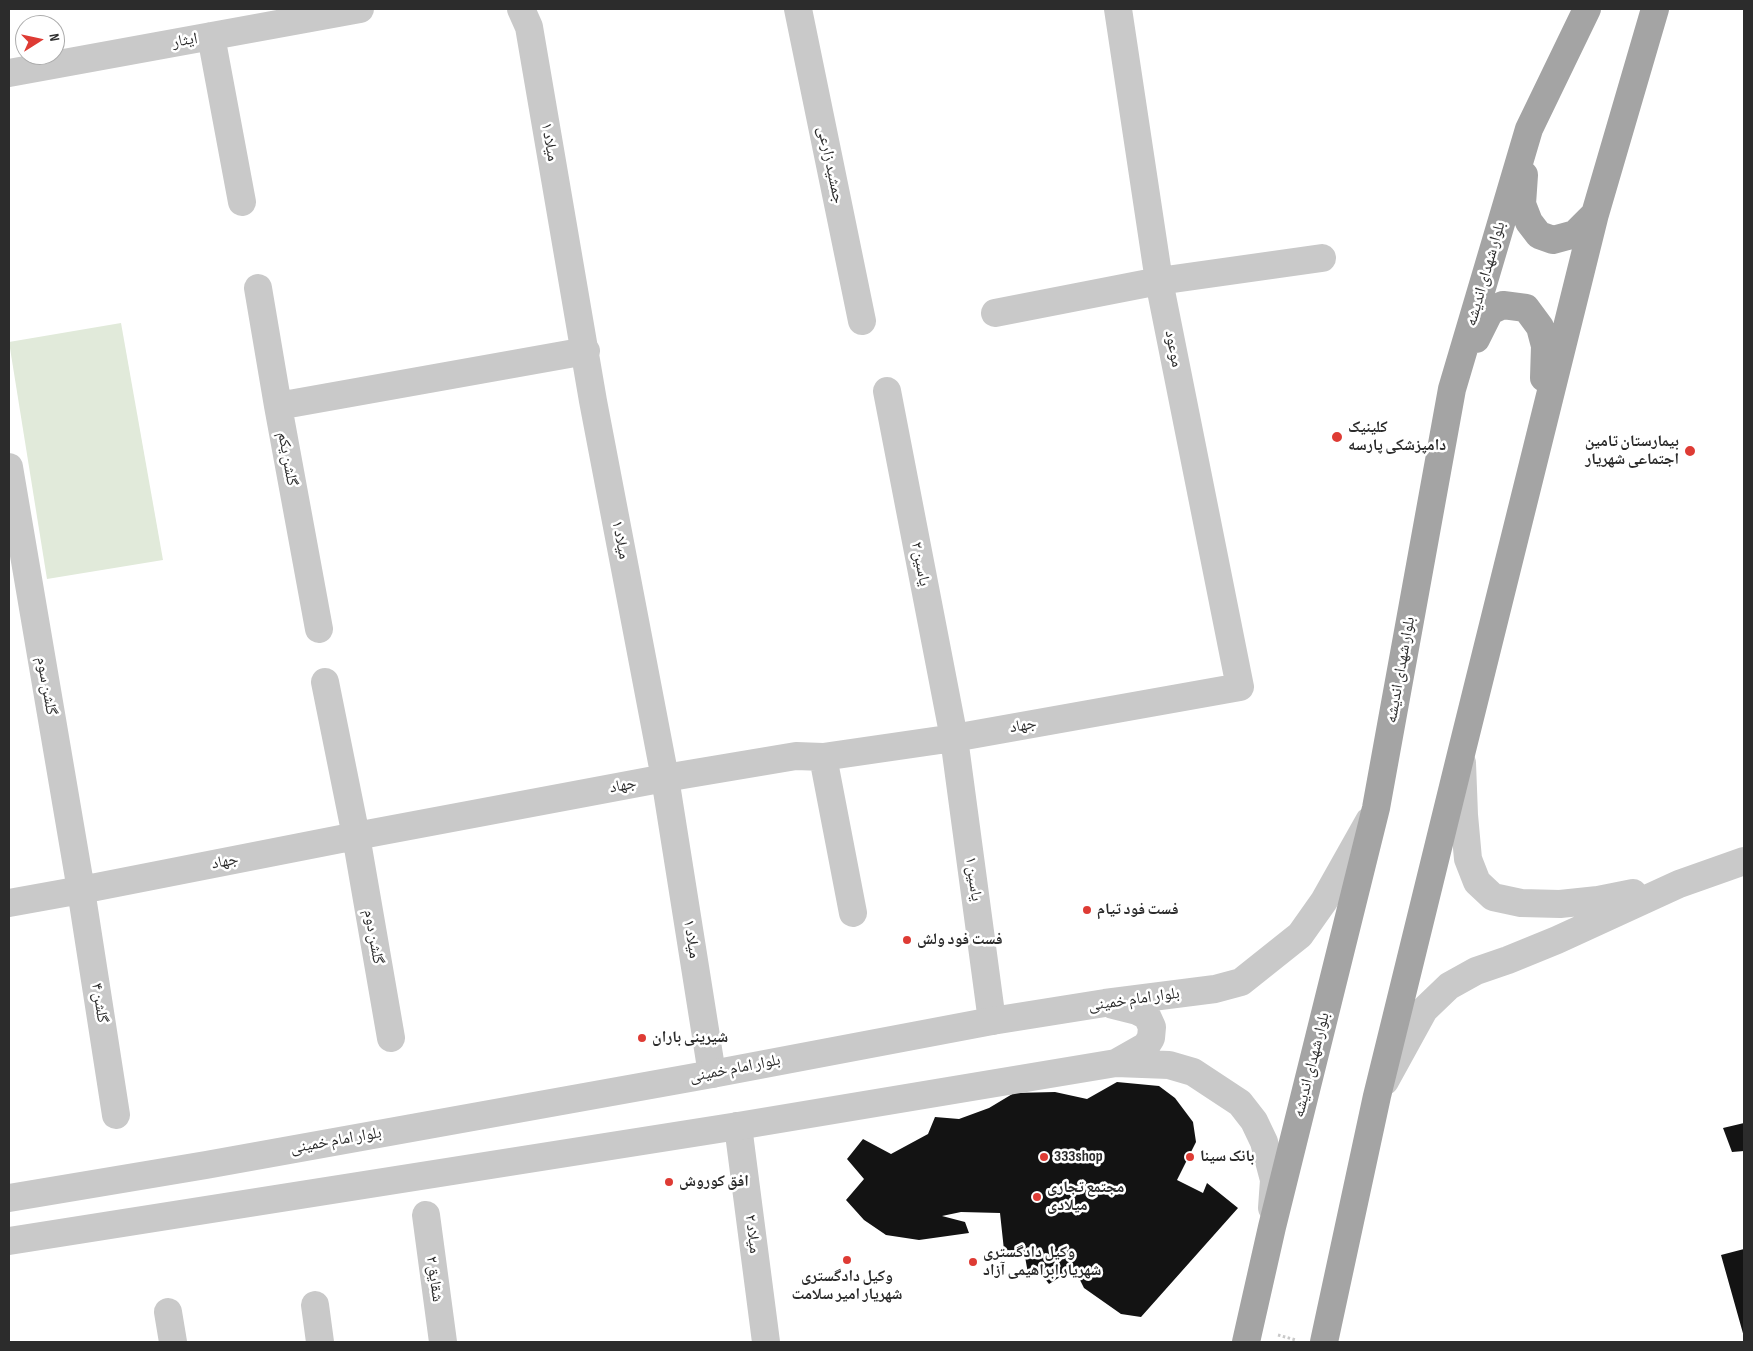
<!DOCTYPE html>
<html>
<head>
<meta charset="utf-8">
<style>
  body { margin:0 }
  #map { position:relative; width:1753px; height:1351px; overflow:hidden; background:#fff; font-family:"Sofia Sans Condensed",sans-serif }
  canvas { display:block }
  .frame { position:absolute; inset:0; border:10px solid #2c2c2c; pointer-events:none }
  .north { position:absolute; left:15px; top:15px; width:50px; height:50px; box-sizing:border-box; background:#fff; border:1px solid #ababab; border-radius:50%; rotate:80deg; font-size:14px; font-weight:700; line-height:20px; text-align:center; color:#2c2c2c }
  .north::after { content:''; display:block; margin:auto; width:18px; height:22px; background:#de3b34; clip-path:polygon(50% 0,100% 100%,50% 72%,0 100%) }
</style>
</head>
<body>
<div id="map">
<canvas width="1753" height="1351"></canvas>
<div class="frame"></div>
<div class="north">N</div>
</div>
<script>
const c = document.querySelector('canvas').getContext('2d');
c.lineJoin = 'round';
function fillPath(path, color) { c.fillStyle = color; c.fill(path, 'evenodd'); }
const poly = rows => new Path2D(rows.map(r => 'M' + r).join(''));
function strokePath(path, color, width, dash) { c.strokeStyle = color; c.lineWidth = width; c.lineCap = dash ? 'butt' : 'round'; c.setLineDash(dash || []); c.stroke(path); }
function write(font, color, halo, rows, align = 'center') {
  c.font = font + ' "Sofia Sans Condensed","Noto Naskh Arabic",sans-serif'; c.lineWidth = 5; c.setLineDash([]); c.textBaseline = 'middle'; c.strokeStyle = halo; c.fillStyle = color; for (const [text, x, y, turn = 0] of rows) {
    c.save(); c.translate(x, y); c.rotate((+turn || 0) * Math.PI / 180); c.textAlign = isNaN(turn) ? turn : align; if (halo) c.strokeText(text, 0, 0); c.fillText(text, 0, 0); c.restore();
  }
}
const green = poly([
  [121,323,163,560,47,579,9,342]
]);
const building = poly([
  [1117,1082,1159,1086,1175,1098,1193,1122,1196,1142,1177,1180,1203,1193,1207,1183,1238,1208,1141,1317,1121,1314,1084,1288,1074,1268,1049,1284,1040,1272,1029,1279,1024,1251,1004,1250,1000,1213,961,1212,942,1216,965,1222,969,1233,919,1240,886,1235,864,1220,846,1200,864,1179,847,1159,863,1139,891,1154,928,1134,935,1117,959,1119,989,1108,1014,1093,1055,1092,1087,1099],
  [1744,1123,1744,1151,1732,1152,1723,1128],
  [1744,1249,1744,1337,1721,1255]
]);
const path = poly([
  [1278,1335,1296,1340]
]);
const minor = poly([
  [521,9,529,27,593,401,665,778,712,1074],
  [798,9,862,321],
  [211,36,242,202],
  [9,73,360,9],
  [258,288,278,406,319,629],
  [995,313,1159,281,1322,258],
  [887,391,954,738,992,1021],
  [278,406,586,351],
  [9,467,81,890,116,1115],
  [325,682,356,836,391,1038],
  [823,757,853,913],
  [9,903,81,890,356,836,665,778,796,756,823,757,954,738,1240,687,1159,281,1118,9],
  [738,1126,766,1342],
  [426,1215,443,1342],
  [315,1305,320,1342],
  [168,1312,173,1342]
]);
const tertiary = poly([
  [1462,763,1464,815,1468,859,1477,882,1493,897,1521,903,1560,904,1598,900,1633,893],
  [1113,1005,1137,1011,1147,1016,1152,1027,1151,1038,1146,1046,1116,1063],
  [1385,1081,1424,1010,1449,986,1476,971,1508,960,1557,940,1679,884,1744,861],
  [9,1198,206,1165,712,1074,992,1021,1105,1003,1215,989,1241,982,1300,935,1324,901,1369,821],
  [9,1241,738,1126,1116,1063,1169,1065,1193,1072,1240,1103,1254,1121,1264,1142,1274,1180,1272,1208]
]);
const primary = poly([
  [1524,175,1522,204,1529,222,1539,235,1553,240,1575,234,1595,214],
  [1476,339,1490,311,1503,305,1526,308,1540,327,1545,346,1544,378],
  [1246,1342,1272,1227,1376,808,1452,389,1529,129,1587,9],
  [1324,1342,1377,1096,1462,750,1595,214,1655,9]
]);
const markers = [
  [1337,437,6,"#de3b34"],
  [1690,451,6,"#de3b34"],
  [1087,910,5,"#de3b34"],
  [907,940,5,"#de3b34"],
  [642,1038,5,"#de3b34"],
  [1044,1157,5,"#de3b34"],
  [1190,1157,5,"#de3b34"],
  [669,1182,5,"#de3b34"],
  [1037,1197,5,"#de3b34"],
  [847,1260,5,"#de3b34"],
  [973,1262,5,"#de3b34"]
];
const streetNames = [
  ["ایثار",185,41,-10],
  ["میلاد ۱",549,142,80],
  ["جمشید زارعی",830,165,78],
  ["بلوار شهدای اندیشه",1486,274,-74],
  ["موعود",1173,349,79],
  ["گلشن یکم",287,459,80],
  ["میلاد ۱",620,540,79],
  ["یاسین ۲",920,564,79],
  ["بلوار شهدای اندیشه",1401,670,-80],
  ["گلشن سوم",46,686,80],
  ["جهاد",1023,726,-10],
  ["جهاد",623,786,-11],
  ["جهاد",225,862,-11],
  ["یاسین ۱",973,879,82],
  ["گلشن دوم",373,937,80],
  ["میلاد ۱",691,939,81],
  ["بلوار امام خمینی",1134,1000,-8],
  ["گلشن ۴",99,1003,81],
  ["بلوار شهدای اندیشه",1312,1065,-76],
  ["بلوار امام خمینی",735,1069,-11],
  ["بلوار امام خمینی",336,1141,-10],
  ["میلاد ۲",752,1234,83],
  ["شقایق ۲",434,1279,82]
];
const poiNames = [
  ["کلینیک",1348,428],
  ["دامپزشکی پارسه",1348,446],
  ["بیمارستان تامین",1679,442,"right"],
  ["اجتماعی شهریار",1679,460,"right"],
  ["فست فود تیام",1097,910],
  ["فست فود ولش",917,940],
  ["شیرینی باران",652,1038],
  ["333shop",1054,1157],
  ["بانک سینا",1200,1157],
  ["افق کوروش",679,1182],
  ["مجتمع تجاری",1047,1188],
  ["میلادی",1047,1206],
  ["وکیل دادگستری",983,1253],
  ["شهریار ابراهیمی آزاد",983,1271],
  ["وکیل دادگستری",847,1277,"center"],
  ["شهریار امیر سلامت",847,1295,"center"]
];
fillPath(green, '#e1eada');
fillPath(building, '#131313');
strokePath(path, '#c9c9c9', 3, [2.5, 2.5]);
strokePath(minor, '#c9c9c9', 28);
strokePath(tertiary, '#c9c9c9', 28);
strokePath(primary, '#a4a4a4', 28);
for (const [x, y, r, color] of markers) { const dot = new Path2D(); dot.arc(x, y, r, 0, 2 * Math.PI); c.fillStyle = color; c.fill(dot); strokePath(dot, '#fff', 2); }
write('16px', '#2c2c2c', '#fff', streetNames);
write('bold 16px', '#2c2c2c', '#fff', poiNames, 'left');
</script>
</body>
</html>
